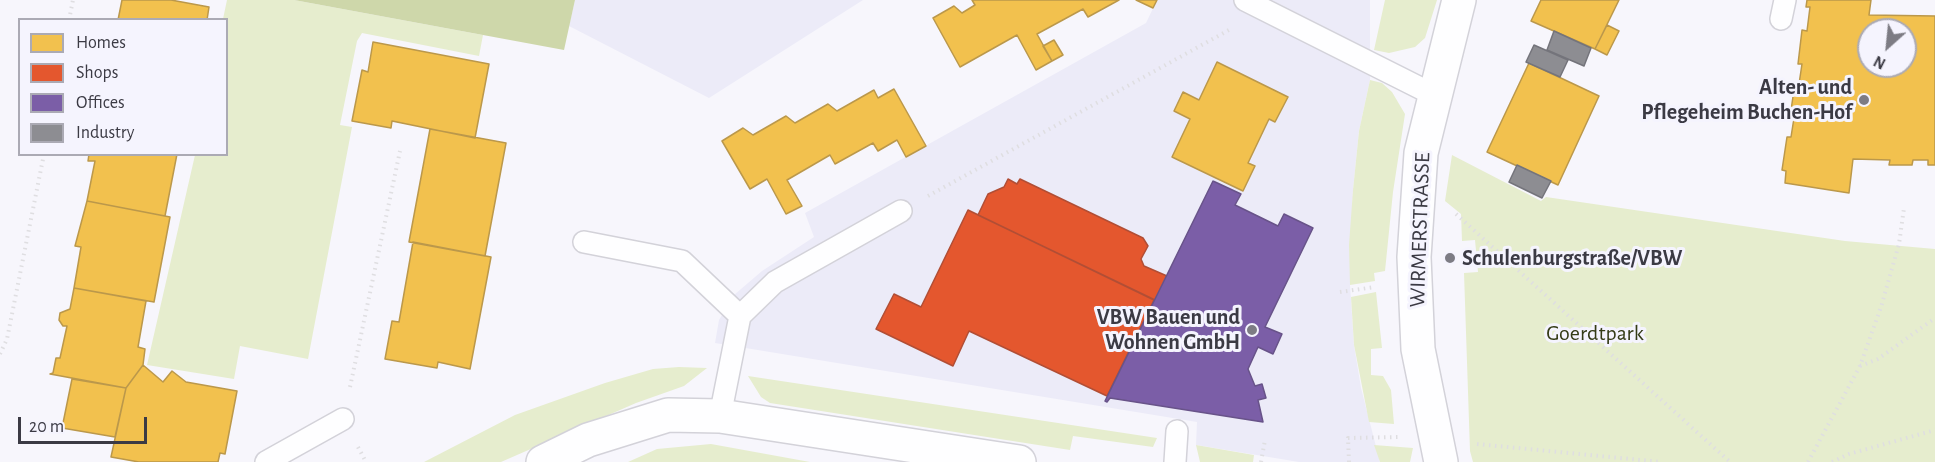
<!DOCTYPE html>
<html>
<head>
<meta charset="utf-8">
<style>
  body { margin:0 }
  #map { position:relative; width:1935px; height:462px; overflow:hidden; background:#f7f6fc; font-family:"Alegreya Sans",sans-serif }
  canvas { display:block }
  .legend { position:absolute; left:18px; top:18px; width:210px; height:138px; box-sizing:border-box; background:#f5f4fe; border:2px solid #abaab4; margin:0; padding:8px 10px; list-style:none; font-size:18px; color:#3b3a44 }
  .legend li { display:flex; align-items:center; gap:12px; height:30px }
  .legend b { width:30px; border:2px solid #abaab4 }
  .north { position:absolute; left:1857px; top:18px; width:60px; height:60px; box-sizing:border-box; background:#f5f4fe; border:2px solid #abaab4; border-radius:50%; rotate:207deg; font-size:16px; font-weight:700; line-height:24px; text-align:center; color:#3b3a44 }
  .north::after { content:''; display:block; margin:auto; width:21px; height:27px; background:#7d7c84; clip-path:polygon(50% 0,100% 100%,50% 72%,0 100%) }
  .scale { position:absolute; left:18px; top:417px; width:129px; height:27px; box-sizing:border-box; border:3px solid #3b3a44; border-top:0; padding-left:8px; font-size:18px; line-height:21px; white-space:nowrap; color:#3b3a44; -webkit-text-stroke:4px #f5f4fe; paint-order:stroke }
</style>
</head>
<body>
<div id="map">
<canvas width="1935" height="462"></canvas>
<ul class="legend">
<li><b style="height:16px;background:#f2c14e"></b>Homes</li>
<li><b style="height:16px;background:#e4572e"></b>Shops</li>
<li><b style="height:16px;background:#7b5ea7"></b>Offices</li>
<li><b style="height:16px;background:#8d8d92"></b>Industry</li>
</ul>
<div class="north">N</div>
<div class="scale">20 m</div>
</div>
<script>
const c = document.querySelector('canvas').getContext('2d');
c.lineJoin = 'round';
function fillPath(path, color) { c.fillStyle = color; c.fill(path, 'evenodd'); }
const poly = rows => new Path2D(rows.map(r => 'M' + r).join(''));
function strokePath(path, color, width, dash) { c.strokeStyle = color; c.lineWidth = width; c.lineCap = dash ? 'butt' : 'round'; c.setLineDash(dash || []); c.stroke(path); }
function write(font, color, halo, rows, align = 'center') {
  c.font = font + ' "Alegreya Sans",sans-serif'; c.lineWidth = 6; c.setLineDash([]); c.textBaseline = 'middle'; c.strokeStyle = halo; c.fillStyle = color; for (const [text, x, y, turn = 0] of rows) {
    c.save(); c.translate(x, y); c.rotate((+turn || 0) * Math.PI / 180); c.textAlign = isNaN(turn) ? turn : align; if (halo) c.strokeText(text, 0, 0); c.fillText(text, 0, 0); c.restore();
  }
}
const built = poly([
  [575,0,863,0,709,98,569,26],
  [1157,0,1370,0,1370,80,1359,131,1353,190,1350,285,1354,345,1361,388,1380,462,1299,462,1196,445,1197,422,715,343,719,320,734,295,762,271,814,237,805,213,1146,23]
]);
const green = poly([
  [227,0,294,0,483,35,479,56,362,33,357,41,340,125,352,127,308,359,240,346,234,379,147,365,195,155,226,154,226,20,223,19],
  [1385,0,1437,0,1425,38,1415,47,1389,53,1374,50],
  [1370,80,1382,83,1392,92,1405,114,1393,192,1385,271,1374,273,1375,281,1350,285,1349,245,1353,190,1359,131],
  [1452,155,1541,201,1546,197,1845,241,1935,249,1935,462,1473,462,1470,451,1464,273,1478,272,1475,240,1462,241,1461,214,1445,201],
  [1376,292,1382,348,1371,349,1371,375,1383,376,1391,390,1394,424,1369,422,1354,345,1351,297],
  [679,367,707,368,684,386,636,403,501,462,424,462,515,415,605,383,653,369],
  [748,376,1157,438,1153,447,1073,436,1070,450,770,403,761,397],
  [711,444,810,462,628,462,657,449],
  [1196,445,1254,455,1253,462,1200,462],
  [1374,445,1413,448,1410,462,1380,462]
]);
const forest = poly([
  [294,0,575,0,564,50]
]);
const homes = poly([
  [122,0,171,0,209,7,207,20,118,20,122,0],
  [972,0,1119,0,1088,17,1083,9,1037,34,1052,61,1036,70,1017,35,960,67,933,18,954,6,962,13,975,5,972,0],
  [1136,0,1157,0,1153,8,1136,0],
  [1541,0,1619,0,1595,49,1531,21,1541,0],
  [1807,0,1871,0,1869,15,1935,16,1935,165,1928,165,1928,160,1913,160,1912,165,1889,165,1890,160,1853,159,1849,193,1785,183,1786,171,1782,170,1787,137,1791,137,1794,118,1790,117,1795,83,1799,84,1802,64,1798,64,1802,30,1807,31,1810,7,1806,7,1807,0],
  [1869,30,1905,30,1905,66,1869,66,1869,30],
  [1607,25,1619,31,1607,55,1595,49,1607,25],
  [1054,40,1063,55,1052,61,1043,46,1054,40],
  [373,42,489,64,475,138,392,121,391,128,352,121,362,70,368,72,373,42],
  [1217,62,1288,97,1275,122,1269,119,1248,163,1255,166,1243,191,1172,157,1190,119,1174,111,1183,92,1199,100,1217,62],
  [1529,63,1599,96,1558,185,1487,152,1529,63],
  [894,89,926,146,906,157,897,140,878,151,873,143,835,164,830,155,787,180,802,206,786,214,767,179,750,189,722,141,743,128,753,135,786,116,795,123,828,104,837,111,874,90,878,98,894,89],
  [430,129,506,143,485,256,409,242,430,129],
  [89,154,177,154,165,216,87,201,95,161,88,161,89,154],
  [87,201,170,217,154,302,74,288,81,247,75,246,87,201],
  [413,242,491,257,470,369,438,362,437,368,385,359,392,321,399,322,413,242],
  [74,288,146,301,138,347,145,349,143,365,126,388,50,374,53,373,56,358,60,358,67,326,63,326,59,320,60,313,70,309,74,288],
  [143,365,163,382,172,371,186,382,237,391,225,454,220,453,218,462,139,462,111,457,126,388,143,365],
  [72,379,126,388,115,437,62,428,72,379]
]);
const shops = poly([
  [1008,179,1017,184,1020,179,1143,238,1148,246,1141,259,1144,266,1167,276,1155,300,978,215,988,194,1004,187,1008,179],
  [968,210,1154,300,1107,396,969,331,953,366,876,329,894,294,921,307,968,210]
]);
const offices = poly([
  [1213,181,1241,194,1235,205,1278,226,1284,214,1313,228,1265,327,1282,334,1273,354,1258,347,1248,369,1255,386,1262,384,1266,398,1258,400,1263,422,1110,398,1107,402,1105,401,1213,181]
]);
const industry = poly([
  [1554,31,1591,48,1584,66,1547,50,1554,31],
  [1534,45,1568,60,1560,77,1526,62,1534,45],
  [1517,165,1551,181,1542,198,1509,182,1517,165]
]);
const path = poly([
  [69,20,73,0],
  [928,196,1229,30],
  [1456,214,1730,462],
  [1340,292,1375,287],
  [0,354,7,339,44,154],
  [1860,366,1878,359,1935,318],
  [350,387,400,151],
  [1477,444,1661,462],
  [358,447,366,462],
  [1261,462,1265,440],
  [1349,462,1348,438,1398,437],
  [1808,462,1860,366,1881,307,1899,244,1904,208],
  [1832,462,1849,454,1935,430]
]);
const service = poly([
  [1245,0,1434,95],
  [1781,19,1785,0],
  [584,242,682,261,740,316],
  [720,416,740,316,775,282,901,211],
  [266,462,343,419],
  [1175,462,1177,431]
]);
const minor = poly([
  [543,462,588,440,668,415,720,416,1019,462],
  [1441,462,1418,349,1414,257,1421,153,1459,0]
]);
const markers = [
  [1864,100,6,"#7d7c84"],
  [1450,258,6,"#7d7c84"],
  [1252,330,6,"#7d7c84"]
];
const poiNames = [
  ["Alten- und",1852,87],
  ["Pflegeheim Buchen-Hof",1852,112],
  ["Schulenburgstraße/VBW",1462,258,"left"],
  ["VBW Bauen und",1240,317],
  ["Wohnen GmbH",1240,342]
];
const streetNames = [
  ["WIRMERSTRASSE",1420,230,-88]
];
const parkNames = [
  ["Goerdtpark",1595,333]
];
fillPath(built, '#ecebf8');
fillPath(green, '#e6edce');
fillPath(forest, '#ced7aa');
fillPath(homes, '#f2c14e');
strokePath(homes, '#bb984b', 1.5);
fillPath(shops, '#e4572e');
strokePath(shops, '#b14e35', 1.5);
fillPath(offices, '#7b5ea7');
strokePath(offices, '#685389', 1.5);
fillPath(industry, '#8d8d92');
strokePath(industry, '#74747b', 1.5);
strokePath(service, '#d3d2d9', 24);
strokePath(minor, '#d3d2d9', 36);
strokePath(path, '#dfdee1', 4, [1.5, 4.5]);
strokePath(service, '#fefeff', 21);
strokePath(minor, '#fefeff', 33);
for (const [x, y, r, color] of markers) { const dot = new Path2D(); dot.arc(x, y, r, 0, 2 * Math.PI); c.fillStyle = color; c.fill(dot); strokePath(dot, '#f5f4fe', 2); }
write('bold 22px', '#3b3a44', '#f5f4fe', poiNames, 'right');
write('22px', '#3b3a44', '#f5f4fe', streetNames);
write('22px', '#343b16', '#f5f4fe', parkNames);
</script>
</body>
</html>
